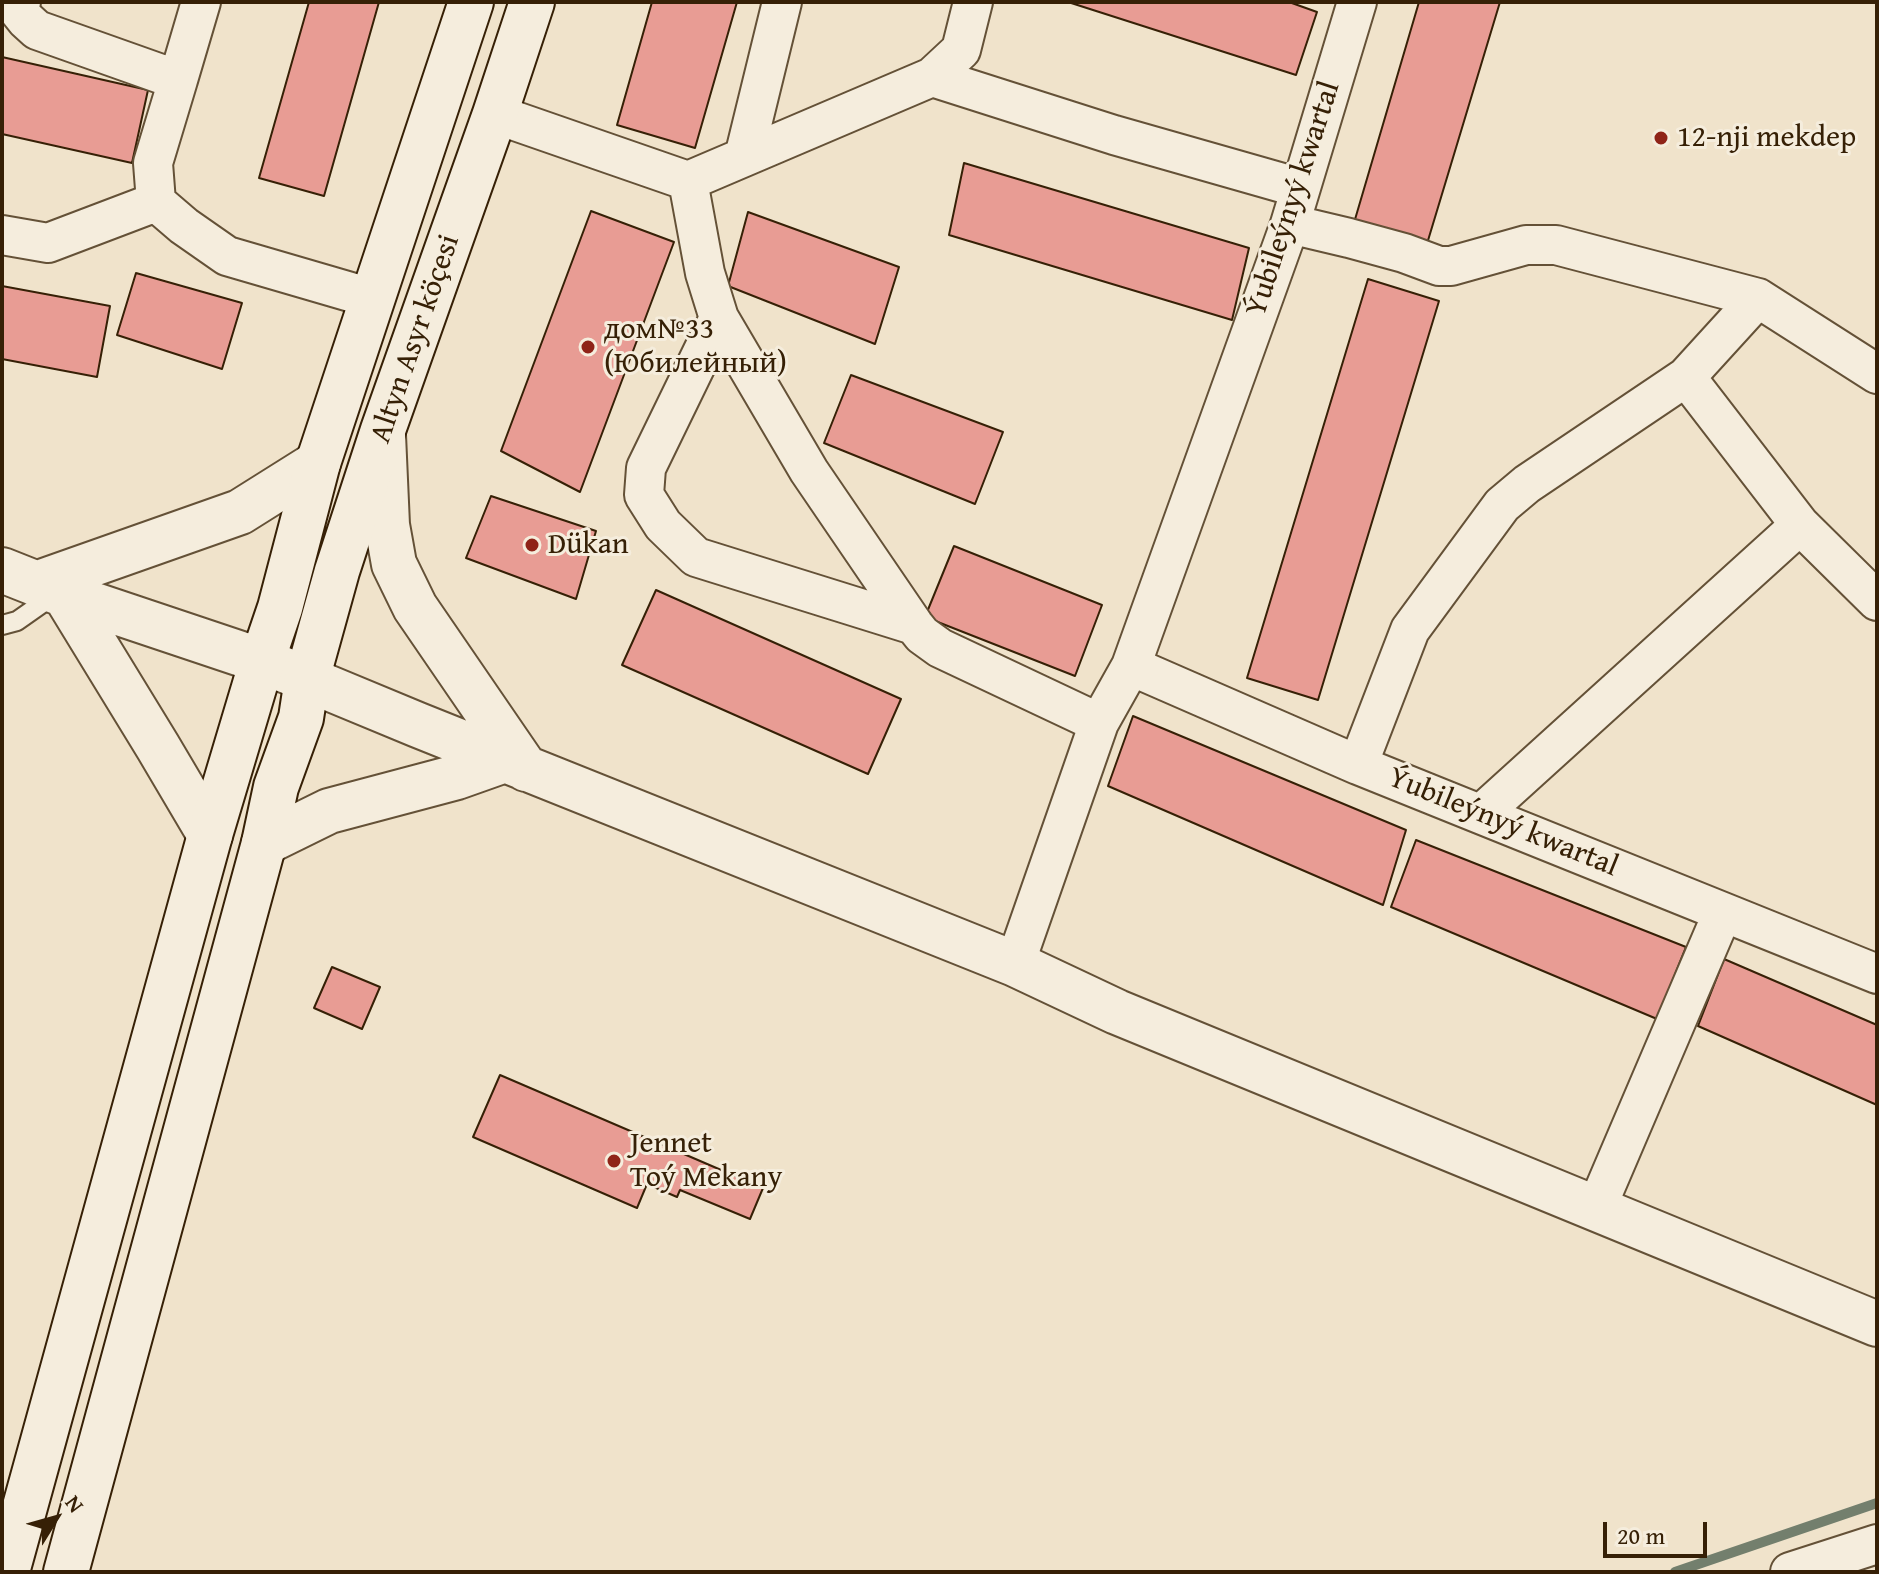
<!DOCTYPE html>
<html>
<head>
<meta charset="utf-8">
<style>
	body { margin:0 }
	#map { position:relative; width:1879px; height:1574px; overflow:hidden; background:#f0e3cb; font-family:"Gentium Book Plus",serif }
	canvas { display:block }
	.frame { position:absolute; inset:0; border:4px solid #362006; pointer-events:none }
	.north { position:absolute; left:16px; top:1478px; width:80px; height:80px; -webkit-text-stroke:6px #f5eddd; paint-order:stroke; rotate:53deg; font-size:22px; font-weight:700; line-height:32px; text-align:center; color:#362006 }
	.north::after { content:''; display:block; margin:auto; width:28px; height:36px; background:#362006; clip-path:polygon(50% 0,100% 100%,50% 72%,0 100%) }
	.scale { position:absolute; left:1603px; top:1522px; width:104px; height:36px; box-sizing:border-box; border:4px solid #362006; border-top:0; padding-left:10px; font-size:24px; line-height:28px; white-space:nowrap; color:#362006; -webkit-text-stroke:6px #f5eddd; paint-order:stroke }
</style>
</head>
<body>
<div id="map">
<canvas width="1879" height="1574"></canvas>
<div class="frame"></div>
<div class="north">N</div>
<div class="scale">20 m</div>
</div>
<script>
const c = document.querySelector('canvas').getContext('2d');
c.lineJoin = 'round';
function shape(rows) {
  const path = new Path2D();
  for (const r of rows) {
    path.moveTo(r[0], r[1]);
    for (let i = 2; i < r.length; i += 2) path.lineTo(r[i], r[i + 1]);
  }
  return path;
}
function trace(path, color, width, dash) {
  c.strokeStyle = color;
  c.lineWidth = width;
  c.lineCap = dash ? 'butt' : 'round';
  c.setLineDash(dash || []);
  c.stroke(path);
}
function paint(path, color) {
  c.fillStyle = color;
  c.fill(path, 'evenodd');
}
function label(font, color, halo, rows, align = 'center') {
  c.font = font + ' "Gentium Book Plus",serif';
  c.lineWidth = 6;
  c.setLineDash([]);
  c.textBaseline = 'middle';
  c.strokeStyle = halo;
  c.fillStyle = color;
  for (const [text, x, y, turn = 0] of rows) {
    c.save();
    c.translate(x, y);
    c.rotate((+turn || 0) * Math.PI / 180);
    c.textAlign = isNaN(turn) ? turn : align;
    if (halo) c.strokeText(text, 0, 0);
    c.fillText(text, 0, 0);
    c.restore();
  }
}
trace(shape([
	[1675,1572,1877,1503]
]), '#737f6d', 10);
const building = shape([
	[309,2,379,2,324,196,259,178,309,2],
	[652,2,737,2,695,148,617,125,652,2],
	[1068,2,1289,2,1317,12,1296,75,1068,2],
	[1419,2,1500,2,1423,257,1351,233,1419,2],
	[2,57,148,90,132,163,2,134,2,57],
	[964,163,1249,248,1232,320,949,235,964,163],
	[591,211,674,242,580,492,501,451,591,211],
	[748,212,899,267,875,344,728,286,748,212],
	[136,273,242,303,222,369,117,335,136,273],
	[1368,279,1439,301,1318,700,1247,678,1368,279],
	[2,286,110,306,97,377,2,359,2,286],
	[851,375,1003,432,975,504,824,443,851,375],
	[491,496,596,531,576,599,466,558,491,496],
	[954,546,1102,605,1075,676,925,617,954,546],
	[656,590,901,699,868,774,622,665,656,590],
	[1133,716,1406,830,1383,905,1108,786,1133,716],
	[1416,840,1686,947,1657,1019,1391,907,1416,840],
	[1724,959,1877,1025,1877,1105,1698,1026,1724,959],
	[332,967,380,987,362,1029,314,1008,332,967],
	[500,1075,763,1188,750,1219,680,1190,677,1197,647,1184,637,1208,473,1137,500,1075]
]);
paint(building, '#e89c94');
trace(building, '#362006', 2);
const service = shape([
	[2,625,17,621,54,595]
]);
const minor = shape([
	[21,2,18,10,26,20,37,30,178,80,201,2],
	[932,77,1114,135,1300,188],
	[178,80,153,163,156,202,184,226,227,256,371,298],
	[495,114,688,181,705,273,719,318,809,471,914,625,922,635,940,648,1099,723],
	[744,157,782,2],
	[688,181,932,77,961,50,973,2],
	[1290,224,1349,238,1404,253,1439,266,1451,266,1526,245,1556,245,1758,298,1686,377,1527,484,1502,505,1410,630,1358,765],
	[2,235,48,243,156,202],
	[1758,298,1877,374],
	[719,318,646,468,644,495,663,525,696,557,914,625],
	[1686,377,1800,525,1877,601],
	[1131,666,1358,765,1877,974],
	[1481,814,1800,525],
	[1015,964,1099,723,1131,666,1290,224,1357,2],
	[1596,1209,1723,912],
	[1790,1572,1877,1544]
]);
const tertiary = shape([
	[383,435,387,525,394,564,415,607,526,769],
	[2,570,65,595,262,661,307,679,418,725,1015,964,1117,1012,1877,1324],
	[36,584,240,512,318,463],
	[65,595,158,747,210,835],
	[264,843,329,811,457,777,505,760]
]);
const secondary = shape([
	[7,1572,210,835,262,661,280,608,318,463,471,2],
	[66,1572,264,843,276,787,301,718,307,679,337,571,383,430,495,114,532,2]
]);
trace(service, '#645137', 22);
trace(minor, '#645137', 42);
trace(tertiary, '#645137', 48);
trace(secondary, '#362006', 48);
trace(service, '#f5eddd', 18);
trace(minor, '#f5eddd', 38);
trace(tertiary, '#f5eddd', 44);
trace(secondary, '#f5eddd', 44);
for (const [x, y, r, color] of [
	[1661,138,8,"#8f2418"],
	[588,347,8,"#8f2418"],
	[532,545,8,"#8f2418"],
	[614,1161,8,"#8f2418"]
]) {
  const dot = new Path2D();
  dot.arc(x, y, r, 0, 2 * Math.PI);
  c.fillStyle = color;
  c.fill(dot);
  trace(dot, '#f5eddd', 3);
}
label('30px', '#362006', '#f5eddd', [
	["12-nji mekdep",1677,138],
	["дом№33",604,330],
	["(Юбилейный)",604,364],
	["Dükan",548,545],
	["Jennet",630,1144],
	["Toý Mekany",630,1178]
], 'left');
label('30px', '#362006', '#f5eddd', [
	["Ýubileýnyý kwartal",1294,199,-72],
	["Altyn Asyr köçesi",416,339,-71],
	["Ýubileýnyý kwartal",1503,823,22]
]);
</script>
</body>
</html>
